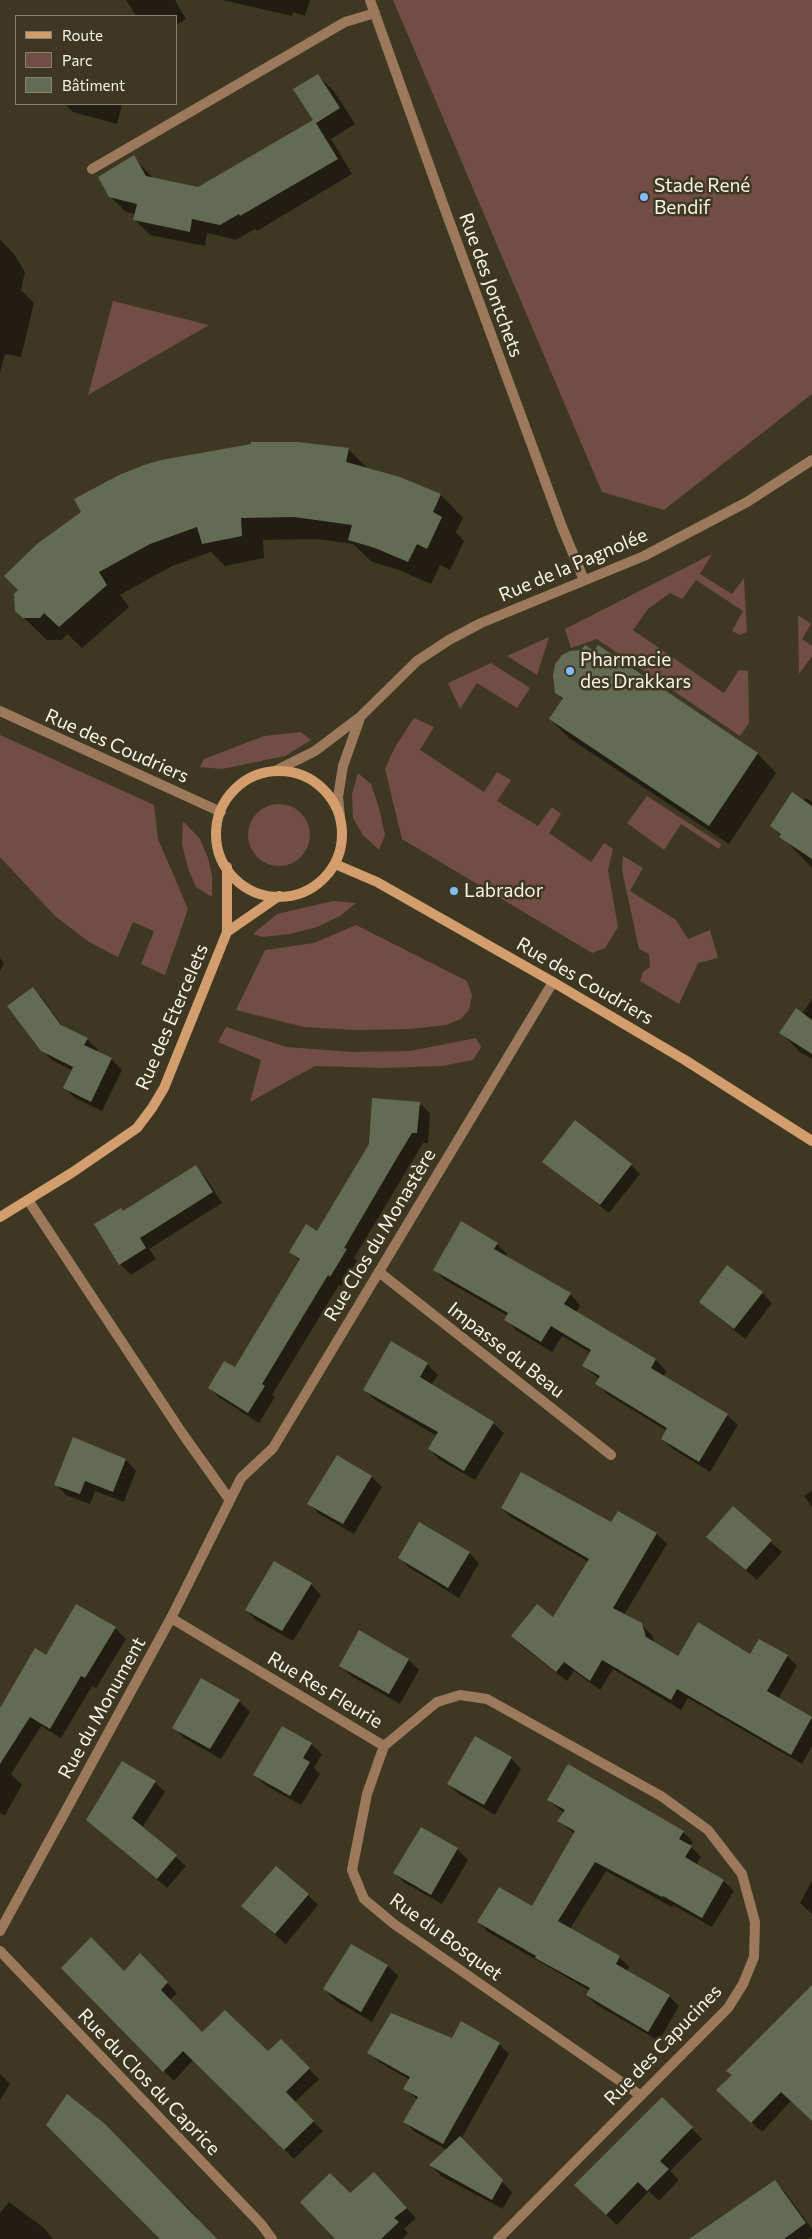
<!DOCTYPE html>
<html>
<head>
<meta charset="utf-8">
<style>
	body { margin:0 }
	#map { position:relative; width:812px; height:2239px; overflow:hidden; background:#3e3822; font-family:Commissioner,sans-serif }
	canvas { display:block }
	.legend { position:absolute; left:15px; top:15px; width:162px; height:90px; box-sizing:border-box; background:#3e3822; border:1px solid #888371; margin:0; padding:6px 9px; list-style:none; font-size:15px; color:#f8f4e7 }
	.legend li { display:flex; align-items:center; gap:10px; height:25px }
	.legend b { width:25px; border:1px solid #888371 }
</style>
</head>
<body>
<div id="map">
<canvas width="812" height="2239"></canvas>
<ul class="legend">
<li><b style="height:6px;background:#d39d6d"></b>Route</li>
<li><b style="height:14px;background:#724d46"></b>Parc</li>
<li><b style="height:14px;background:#636b54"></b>Bâtiment</li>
</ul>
</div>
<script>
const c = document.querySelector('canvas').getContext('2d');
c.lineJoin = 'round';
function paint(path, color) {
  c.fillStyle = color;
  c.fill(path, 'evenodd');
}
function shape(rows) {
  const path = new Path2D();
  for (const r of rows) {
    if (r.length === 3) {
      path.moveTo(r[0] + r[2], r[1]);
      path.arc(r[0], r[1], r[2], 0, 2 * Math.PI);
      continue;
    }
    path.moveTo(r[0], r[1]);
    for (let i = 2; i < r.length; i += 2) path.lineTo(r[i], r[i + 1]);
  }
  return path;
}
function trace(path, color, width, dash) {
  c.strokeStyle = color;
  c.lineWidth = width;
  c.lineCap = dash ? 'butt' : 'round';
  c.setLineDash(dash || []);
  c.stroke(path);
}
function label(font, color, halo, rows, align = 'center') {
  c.font = font + ' Commissioner,sans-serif';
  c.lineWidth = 5;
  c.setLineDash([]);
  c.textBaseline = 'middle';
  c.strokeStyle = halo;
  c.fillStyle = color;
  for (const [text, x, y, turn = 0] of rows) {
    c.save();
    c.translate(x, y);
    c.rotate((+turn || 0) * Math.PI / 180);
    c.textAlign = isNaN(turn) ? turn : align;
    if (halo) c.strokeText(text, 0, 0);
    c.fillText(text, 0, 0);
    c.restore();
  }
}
paint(shape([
	[393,0,812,0,812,394,664,510,602,492],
	[113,301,209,325,88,395],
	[712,554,700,574,732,594,744,578,747,632,740,635,732,631,743,611,696,580,682,599,670,593,648,609,633,630,724,693,739,670,748,671,749,723,740,736,597,639,571,648,565,629],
	[798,615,811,624,802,639,812,646,812,656,799,674],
	[549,637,537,675,507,656],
	[491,663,530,688,517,708,477,683,460,709,448,683],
	[414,718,434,727,420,750,484,792,497,772,511,780,497,801,538,826,552,807,561,814,549,833,591,862,604,843,613,849,608,870,618,927,605,948,592,953,402,839,385,769,395,747],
	[301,732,311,740,285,756,222,769,200,767,204,759,264,736],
	[0,735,154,805,158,839,188,909,165,975,141,964,154,931,133,922,118,957,89,942,55,916,0,857],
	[358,773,371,784,379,808,385,835,379,850,363,835,353,818,352,794],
	[647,796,721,844,719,849,681,824,664,850,627,823],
	[279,835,31],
	[183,821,200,839,208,858,212,875,212,897,196,887,189,871,182,844],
	[623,856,643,868,630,891,676,920,688,939,710,930,718,958,698,963,679,1004,640,981,643,972,650,967,649,954,639,949,622,870],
	[333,901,356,903,340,916,317,927,290,934,263,937,253,934,277,914],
	[356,925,467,981,472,995,469,1010,461,1019,446,1025,409,1029,355,1030,304,1027,236,1010,265,950,314,943],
	[226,1027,286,1047,352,1052,410,1051,476,1038,481,1047,473,1060,442,1066,383,1068,315,1066,250,1102,261,1060,218,1042]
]), '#724d46');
paint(shape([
	[126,0,175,0,186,19,176,25,176,16,136,16],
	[222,0,310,0,305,16,293,12,292,16],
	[318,76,334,91,355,124,331,139,352,174,257,231,255,229,236,240,207,233,205,246,150,235,135,220,136,214,126,212,110,196,133,157,153,178,198,189,315,120],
	[65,104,122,104,117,124,73,112],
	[0,239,14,254,25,272,21,290,34,303,21,357,5,354,0,373],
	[348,449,369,470,399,478,441,495,463,518,456,532,464,541,450,570,440,565,431,584,399,570,372,562,353,544,317,539,263,540,264,558,225,566,211,552,172,566,120,595,129,607,82,648,67,634,62,640,47,640,16,610,16,594],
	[556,692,758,754,776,773,729,844,569,738,550,719,563,700],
	[806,798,812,802,812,868,772,826],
	[0,958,4,963,0,971],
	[33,988,43,999,65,1029,87,1039,98,1050,97,1052,111,1059,122,1070,102,1111,75,1098,64,1087,73,1071,53,1061,42,1050],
	[812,999,812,1059,800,1052,781,1033,802,1014],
	[419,1103,430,1113,428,1143,423,1143,354,1258,357,1261,341,1286,339,1285,272,1395,275,1397,259,1423,220,1398,209,1388,235,1369,300,1261,291,1252,317,1233],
	[544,1162,631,1165,640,1174,609,1213],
	[196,1167,206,1178,222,1203,149,1249,156,1259,131,1275,120,1264,96,1225,124,1212],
	[497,1244,507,1254,506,1257,570,1294,580,1305,576,1313,656,1360,666,1371,663,1377,727,1415,738,1425,710,1472,673,1449,662,1439,667,1431,607,1394,597,1384,599,1379,583,1366,591,1353,562,1336,552,1352,516,1330,506,1320,508,1316,445,1280,435,1270],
	[762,1293,772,1303,745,1339,700,1302],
	[427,1364,438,1375,431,1385,493,1423,504,1433,475,1480,440,1460,429,1449,437,1436,375,1400,364,1389],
	[74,1439,126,1460,136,1471,124,1502,95,1491,90,1504,66,1495,56,1484],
	[337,1456,372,1477,382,1487,354,1534,319,1514,309,1503],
	[812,1490,812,1507,804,1496],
	[502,1508,612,1524,657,1534,667,1544,624,1615,641,1624,652,1635,654,1643,679,1658,787,1656,797,1666,778,1699,812,1719,812,1746,802,1764,688,1698,681,1710,613,1669,600,1690,574,1671,567,1681,522,1646,512,1636,554,1619,589,1562,512,1518],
	[733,1508,782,1552,757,1580,708,1537],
	[469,1553,479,1563,459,1598,410,1568,400,1558],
	[311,1584,321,1595,293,1641,257,1621,246,1610],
	[115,1628,126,1639,96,1688,92,1686,61,1738,41,1726,11,1774,22,1785,5,1815,0,1813,0,1711,47,1657],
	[360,1632,409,1660,419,1670,400,1704,351,1676,341,1665],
	[239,1701,250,1712,221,1759,184,1738,174,1727],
	[311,1744,322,1754,314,1768,320,1774,301,1805,265,1785,255,1775],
	[511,1758,521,1769,495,1815,459,1794,448,1784],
	[155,1782,165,1792,142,1828,186,1866,167,1888,98,1830],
	[548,1800,683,1832,693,1842,690,1846,701,1857,696,1865,724,1881,734,1891,712,1927,673,1905,672,1907,606,1871,570,1929,619,1957,629,1967,627,1972,669,1996,679,2006,659,2041,597,2005,587,1995,590,1991,488,1932,478,1922,533,1908,575,1834,558,1821,564,1813],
	[457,1849,468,1860,442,1904,405,1883,394,1872],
	[812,1881,812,1914,800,1903],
	[308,1895,318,1905,286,1944,253,1916],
	[140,1955,177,1993,170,2000,202,2034,268,2053,281,2041,319,2079,294,2103,323,2131,294,2159,193,2060,174,2081,63,1968,124,1972],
	[388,1966,398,1976,372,2022,335,2000,324,1989],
	[812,2000,812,2120,791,2101,762,2132,728,2100],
	[462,2023,499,2044,509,2054,461,2139,512,2192,503,2209,441,2176,431,2165,447,2150,415,2132,405,2122,418,2100,404,2088,410,2080,379,2062,369,2052,453,2039],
	[0,2074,10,2084,0,2100],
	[662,2099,702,2139,670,2171,679,2180,659,2201,649,2191,617,2225,586,2196],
	[105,2125,197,2217,195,2219,216,2239,162,2239],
	[775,2182,785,2192,812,2229,812,2236,808,2239,702,2239],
	[384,2184,416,2218,404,2229,408,2233,402,2239,337,2239,350,2195],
	[9,2202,44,2228,53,2239,0,2239,0,2213]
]), '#0007');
paint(shape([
	[318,74,340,108,316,123,338,159,240,216,239,214,220,225,192,219,190,232,133,220,137,204,109,197,98,177,134,155,146,176,198,187,313,120,293,89],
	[251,442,298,442,349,448,346,462,400,477,441,494,433,512,442,517,427,549,417,544,408,562,375,548,348,540,352,525,294,517,241,518,242,536,202,544,197,527,150,544,99,572,107,585,59,627,44,613,40,618,23,618,15,611,14,594,18,590,4,576,37,544,81,512,74,499,119,475,144,465,161,460,251,444],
	[585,645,594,651,598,645,758,753,709,826,549,719,563,698,555,693,553,675,555,664,562,655,570,651,581,650],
	[792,792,812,806,812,859,779,837,781,834,770,826],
	[33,987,61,1025,88,1038,84,1045,112,1058,91,1102,63,1088,73,1067,41,1051,7,1006],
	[796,1008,812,1020,812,1054,779,1033],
	[372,1098,420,1102,417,1133,412,1133,398,1156,344,1248,347,1249,330,1277,328,1275,262,1384,265,1386,248,1413,208,1388,224,1361,235,1367,300,1259,289,1252,306,1224,317,1231,369,1144],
	[575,1120,632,1164,600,1205,542,1162],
	[196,1165,213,1192,140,1238,146,1248,119,1265,94,1224,121,1208,123,1211],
	[461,1221,498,1243,494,1249,571,1293,564,1304,656,1359,651,1368,728,1414,699,1462,661,1439,667,1428,595,1384,600,1376,582,1366,591,1350,551,1326,541,1342,504,1320,508,1313,433,1270],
	[727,1265,763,1292,734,1329,699,1302],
	[391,1341,428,1363,420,1377,494,1422,464,1471,428,1449,438,1432,363,1390],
	[73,1437,126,1459,113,1492,85,1481,80,1494,54,1485],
	[337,1455,372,1476,343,1524,307,1504],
	[521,1472,611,1522,618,1511,657,1533,613,1608,642,1623,646,1637,678,1656,698,1622,750,1654,759,1639,788,1655,767,1691,812,1717,791,1755,677,1689,671,1700,602,1660,590,1681,564,1662,556,1672,511,1636,537,1604,553,1617,589,1559,501,1508],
	[733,1506,772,1540,746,1570,706,1537],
	[419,1522,470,1552,448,1588,398,1558],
	[274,1561,312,1583,282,1631,245,1610],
	[76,1604,116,1627,85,1678,81,1676,50,1729,30,1717,0,1764,0,1708,35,1648,46,1655],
	[359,1630,409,1659,389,1694,339,1666],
	[201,1678,240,1700,210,1749,172,1728],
	[282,1726,312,1743,303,1758,310,1762,290,1796,253,1775],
	[475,1736,512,1757,484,1805,447,1784],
	[122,1761,156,1781,132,1818,177,1855,157,1879,86,1820],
	[568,1764,684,1831,679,1839,692,1846,685,1857,724,1880,702,1918,663,1896,662,1897,595,1862,558,1921,620,1956,616,1964,670,1995,648,2032,586,1995,590,1988,535,1958,536,1956,477,1922,499,1887,532,1906,575,1831,557,1821,565,1810,547,1800],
	[421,1827,458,1848,431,1895,393,1873],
	[276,1866,309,1894,275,1934,241,1906],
	[91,1937,124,1971,140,1953,168,1982,161,1990,202,2032,225,2010,268,2051,281,2039,310,2068,286,2092,314,2121,284,2150,183,2051,163,2072,61,1968],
	[351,1944,388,1965,361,2012,323,1989],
	[812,1985,812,2121,781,2092,751,2123,716,2090,732,2075,726,2071],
	[391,2013,452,2038,461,2021,500,2043,443,2144,403,2122,418,2097,403,2089,410,2077,367,2053],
	[67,2094,105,2124,217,2239,160,2239,46,2125],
	[662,2097,693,2127,660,2161,669,2169,647,2191,638,2182,606,2215,574,2185],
	[460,2136,503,2180,492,2200,429,2165],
	[374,2172,407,2208,394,2218,399,2222,381,2239,335,2239,300,2202,330,2173,350,2193],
	[775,2180,806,2223,784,2239,689,2239]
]), '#636b54');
trace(shape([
	[370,0,443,204,562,527,584,580],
	[92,169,345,22,375,13],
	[0,711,221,812],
	[275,771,315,751,360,717,417,661,449,640,481,623,644,556,747,502,812,460],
	[340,817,338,797,343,766,360,718],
	[28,1200,182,1433,229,1499],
	[379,1272,611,1455],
	[171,1618,384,1746,437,1702,460,1695,487,1699,661,1796,708,1830,742,1874,755,1922,754,1957,743,1984,728,2008,498,2239],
	[384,1746,367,1794,352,1870,364,1899,394,1924,640,2095],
	[0,1931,171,1618,241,1478,273,1448,553,982],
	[0,1951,261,2224,272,2239]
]), '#9c795c', 10);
trace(shape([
	[279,834,63],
	[335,864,377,882,553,982,685,1060,812,1141],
	[227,932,279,896],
	[0,1217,73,1172,137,1128,152,1108,164,1088,227,932,227,867]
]), '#d39d6d', 10);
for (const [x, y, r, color] of [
	[644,197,5,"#80bdfa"],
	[570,671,5,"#80bdfa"],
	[454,891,5,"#80bdfa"]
]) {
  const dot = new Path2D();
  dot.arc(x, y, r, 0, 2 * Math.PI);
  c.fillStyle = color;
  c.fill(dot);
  trace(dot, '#3e3822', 2);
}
label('19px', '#f8f4e7', '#3e3822', [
	["Stade René",654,186],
	["Bendif",654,208],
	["Pharmacie",580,660],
	["des Drakkars",580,682],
	["Labrador",464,891]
], 'left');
label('19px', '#f8f4e7', '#3e3822', [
	["Rue des Jontchets",491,285,70],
	["Rue de la Pagnolée",573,565,-23],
	["Rue des Coudriers",117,746,24],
	["Rue des Coudriers",585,981,30],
	["Rue des Etercelets",172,1017,-67],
	["Rue Clos du Monastère",380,1235,-59],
	["Impasse du Beau",506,1350,38],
	["Rue Res Fleurie",325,1690,31],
	["Rue du Monument",102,1708,-61],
	["Rue du Bosquet",446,1937,36],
	["Rue des Capucines",663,2045,-46],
	["Rue du Clos du Caprice",149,2082,46]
]);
</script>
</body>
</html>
